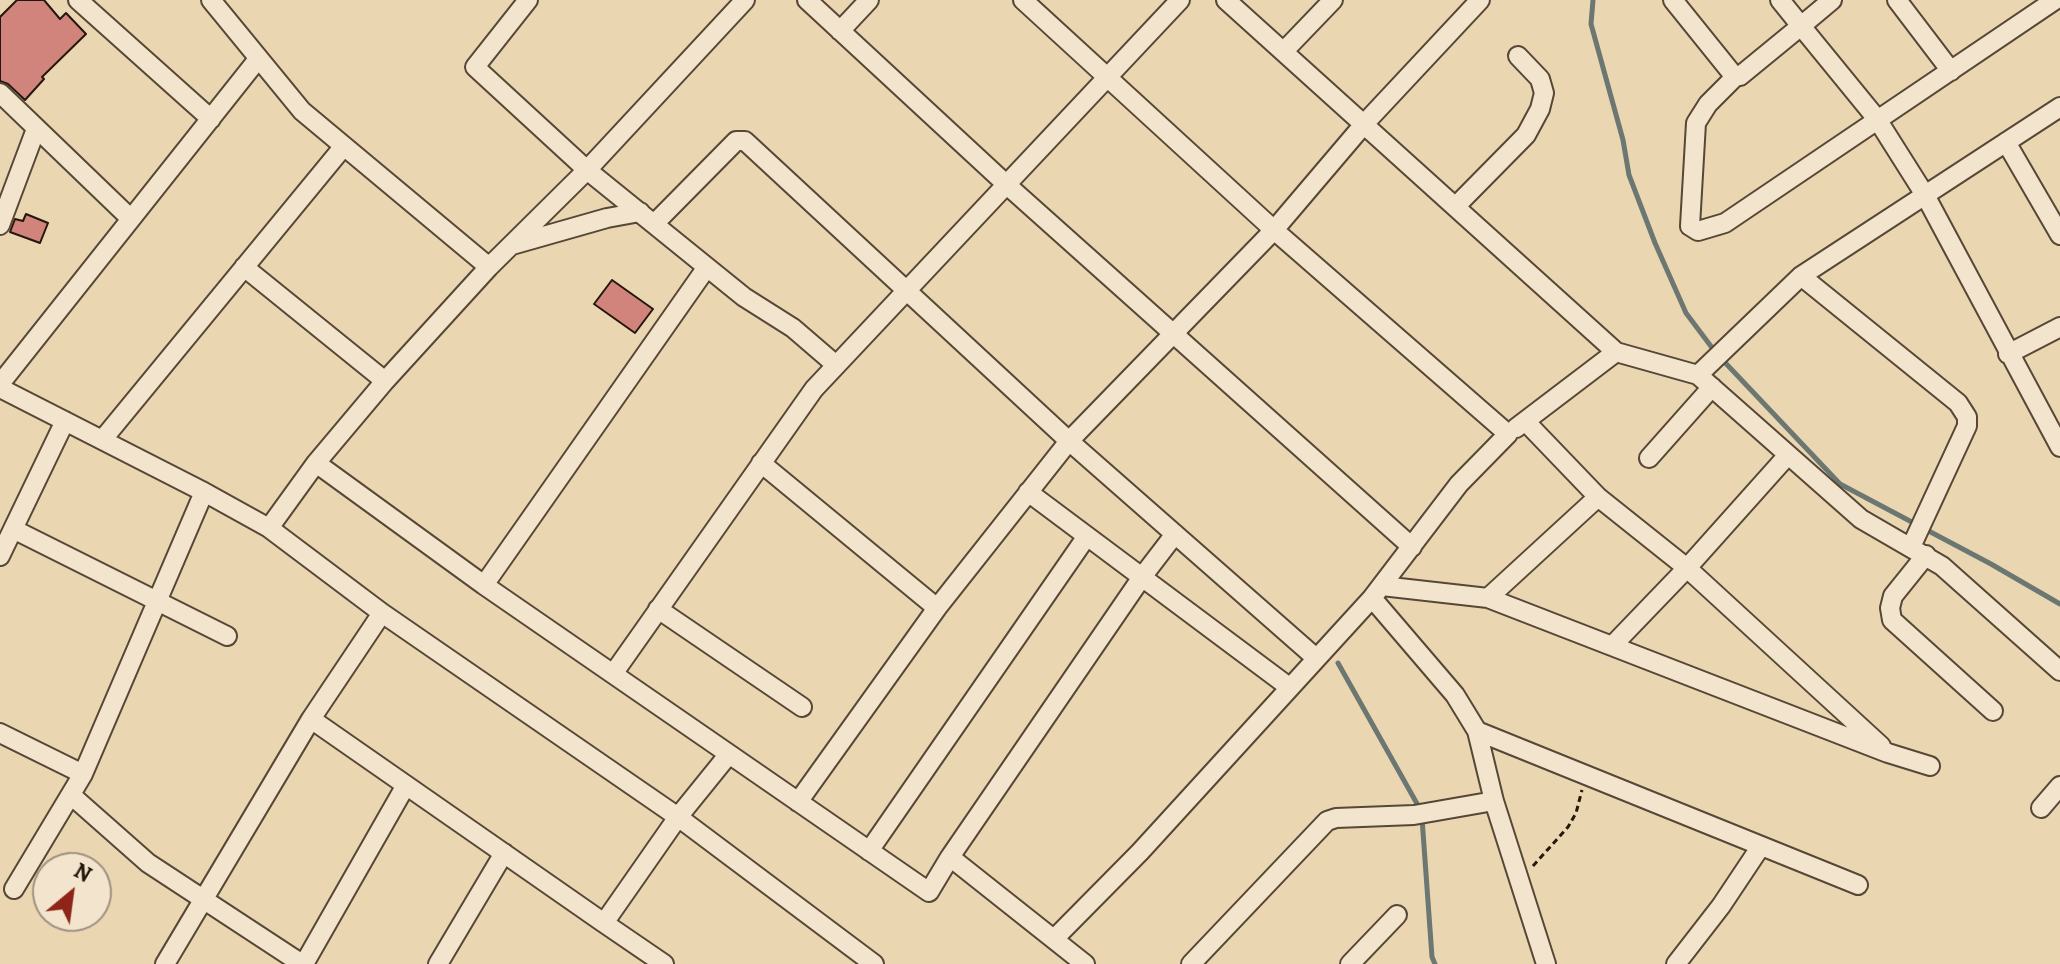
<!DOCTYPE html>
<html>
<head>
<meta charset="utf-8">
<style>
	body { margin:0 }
	#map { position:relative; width:2060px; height:964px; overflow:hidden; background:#ebd6b2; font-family:Alegreya,serif }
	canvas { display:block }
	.north { position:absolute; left:32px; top:852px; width:80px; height:80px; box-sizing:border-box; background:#f2e4cd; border:2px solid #a09280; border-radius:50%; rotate:29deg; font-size:22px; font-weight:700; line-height:32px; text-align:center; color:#24170d }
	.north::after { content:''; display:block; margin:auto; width:28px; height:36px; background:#8f2418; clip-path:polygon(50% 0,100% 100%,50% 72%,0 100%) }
</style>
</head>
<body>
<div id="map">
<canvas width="2060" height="964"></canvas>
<div class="north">N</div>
</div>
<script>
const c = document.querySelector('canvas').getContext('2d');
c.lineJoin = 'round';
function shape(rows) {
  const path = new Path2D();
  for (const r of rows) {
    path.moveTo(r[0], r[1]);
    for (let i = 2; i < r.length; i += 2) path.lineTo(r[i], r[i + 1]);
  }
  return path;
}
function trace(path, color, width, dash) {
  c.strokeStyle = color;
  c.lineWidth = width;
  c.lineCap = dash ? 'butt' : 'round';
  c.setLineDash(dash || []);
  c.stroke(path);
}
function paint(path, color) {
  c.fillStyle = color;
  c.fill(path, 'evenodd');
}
trace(shape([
	[1593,0,1591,24,1623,140,1629,175,1655,243,1686,313,1716,353,1840,484,1991,564,2060,604],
	[1338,663,1420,809],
	[1422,818,1432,957,1435,964]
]), '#6c7772', 5);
const building = shape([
	[17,0,44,0,60,19,66,13,86,34,42,77,44,79,25,100,8,84,0,81,0,17,17,0],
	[26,214,48,223,40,243,10,232,15,219,23,221,26,214],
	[612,280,653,309,635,333,594,304,612,280]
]);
paint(building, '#d1847c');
trace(building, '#24170d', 2);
const minor = shape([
	[78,0,211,119],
	[211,0,302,111,489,267],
	[528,0,475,67,587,170,744,297,793,328,836,365],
	[807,0,1007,185,1412,547],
	[1023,0,1274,230,1508,434,1459,484,1372,598,1140,852,1054,939],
	[1226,0,1616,352,1698,375,1801,276,2060,107],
	[1673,0,1735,77,1740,76,1801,26,1780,0],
	[1832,0,1801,26,1877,119,1925,195,2060,447],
	[1897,0,1951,71],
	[840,31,869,0],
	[1284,51,1333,0],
	[1735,77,1708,104,1696,123,1690,226,1698,231,1725,223,2055,0],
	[0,93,131,219],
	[2006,142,2060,235],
	[1456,206,1526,135,1540,109,1544,93,1540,79,1518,56],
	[654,224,736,141,745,141,1069,441,1316,658],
	[0,225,36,129],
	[512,245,607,218,640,212],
	[244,267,385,381],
	[1801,276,1958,403,1967,417,1967,426,1911,547],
	[2008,354,2060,327],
	[1698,375,1861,519,1942,566,2060,671],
	[0,384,258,59],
	[0,388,204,492,269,528,382,613,678,817,874,964],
	[1526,422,1598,497,1687,568,1881,746],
	[1516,428,1616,352],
	[103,439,344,146],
	[1649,458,1712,387],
	[316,463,484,585,729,754],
	[761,463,937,608],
	[1028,492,1289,687],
	[269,528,316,463,385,381,489,267,587,170,745,0],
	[13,529,227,636],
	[1926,555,1893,596,1890,608,1892,620,1993,711],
	[0,556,65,421],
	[484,585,707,267],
	[1382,586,1488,598,1888,753,1930,766],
	[1372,598,1455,695,1477,731,1494,801,1546,964],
	[1488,598,1598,497],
	[658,609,802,707],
	[382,613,311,719,604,923,678,817,729,754,929,892,950,857,1085,964],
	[1612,646,1687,568,1788,455],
	[613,674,814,389,1180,0],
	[1477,731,1858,885],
	[0,733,83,774],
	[71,795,148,863,302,964],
	[798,802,937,608,1069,441,1274,230,1365,123,1480,0],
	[2041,808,2060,786],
	[869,851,1087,536],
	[950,857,1142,577,1175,534],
	[14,889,83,774,204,492],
	[604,923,664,964],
	[165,964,311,719],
	[304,964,406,785],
	[438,964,504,853],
	[1191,964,1327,821,1336,818,1414,815,1494,801],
	[1350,964,1397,915],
	[1676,964,1721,906,1761,846]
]);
trace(minor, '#564736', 22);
trace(shape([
	[1533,866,1568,827,1576,813,1582,790]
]), '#24170d', 3, [6, 4]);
trace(minor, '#f2e4cd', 18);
</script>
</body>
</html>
